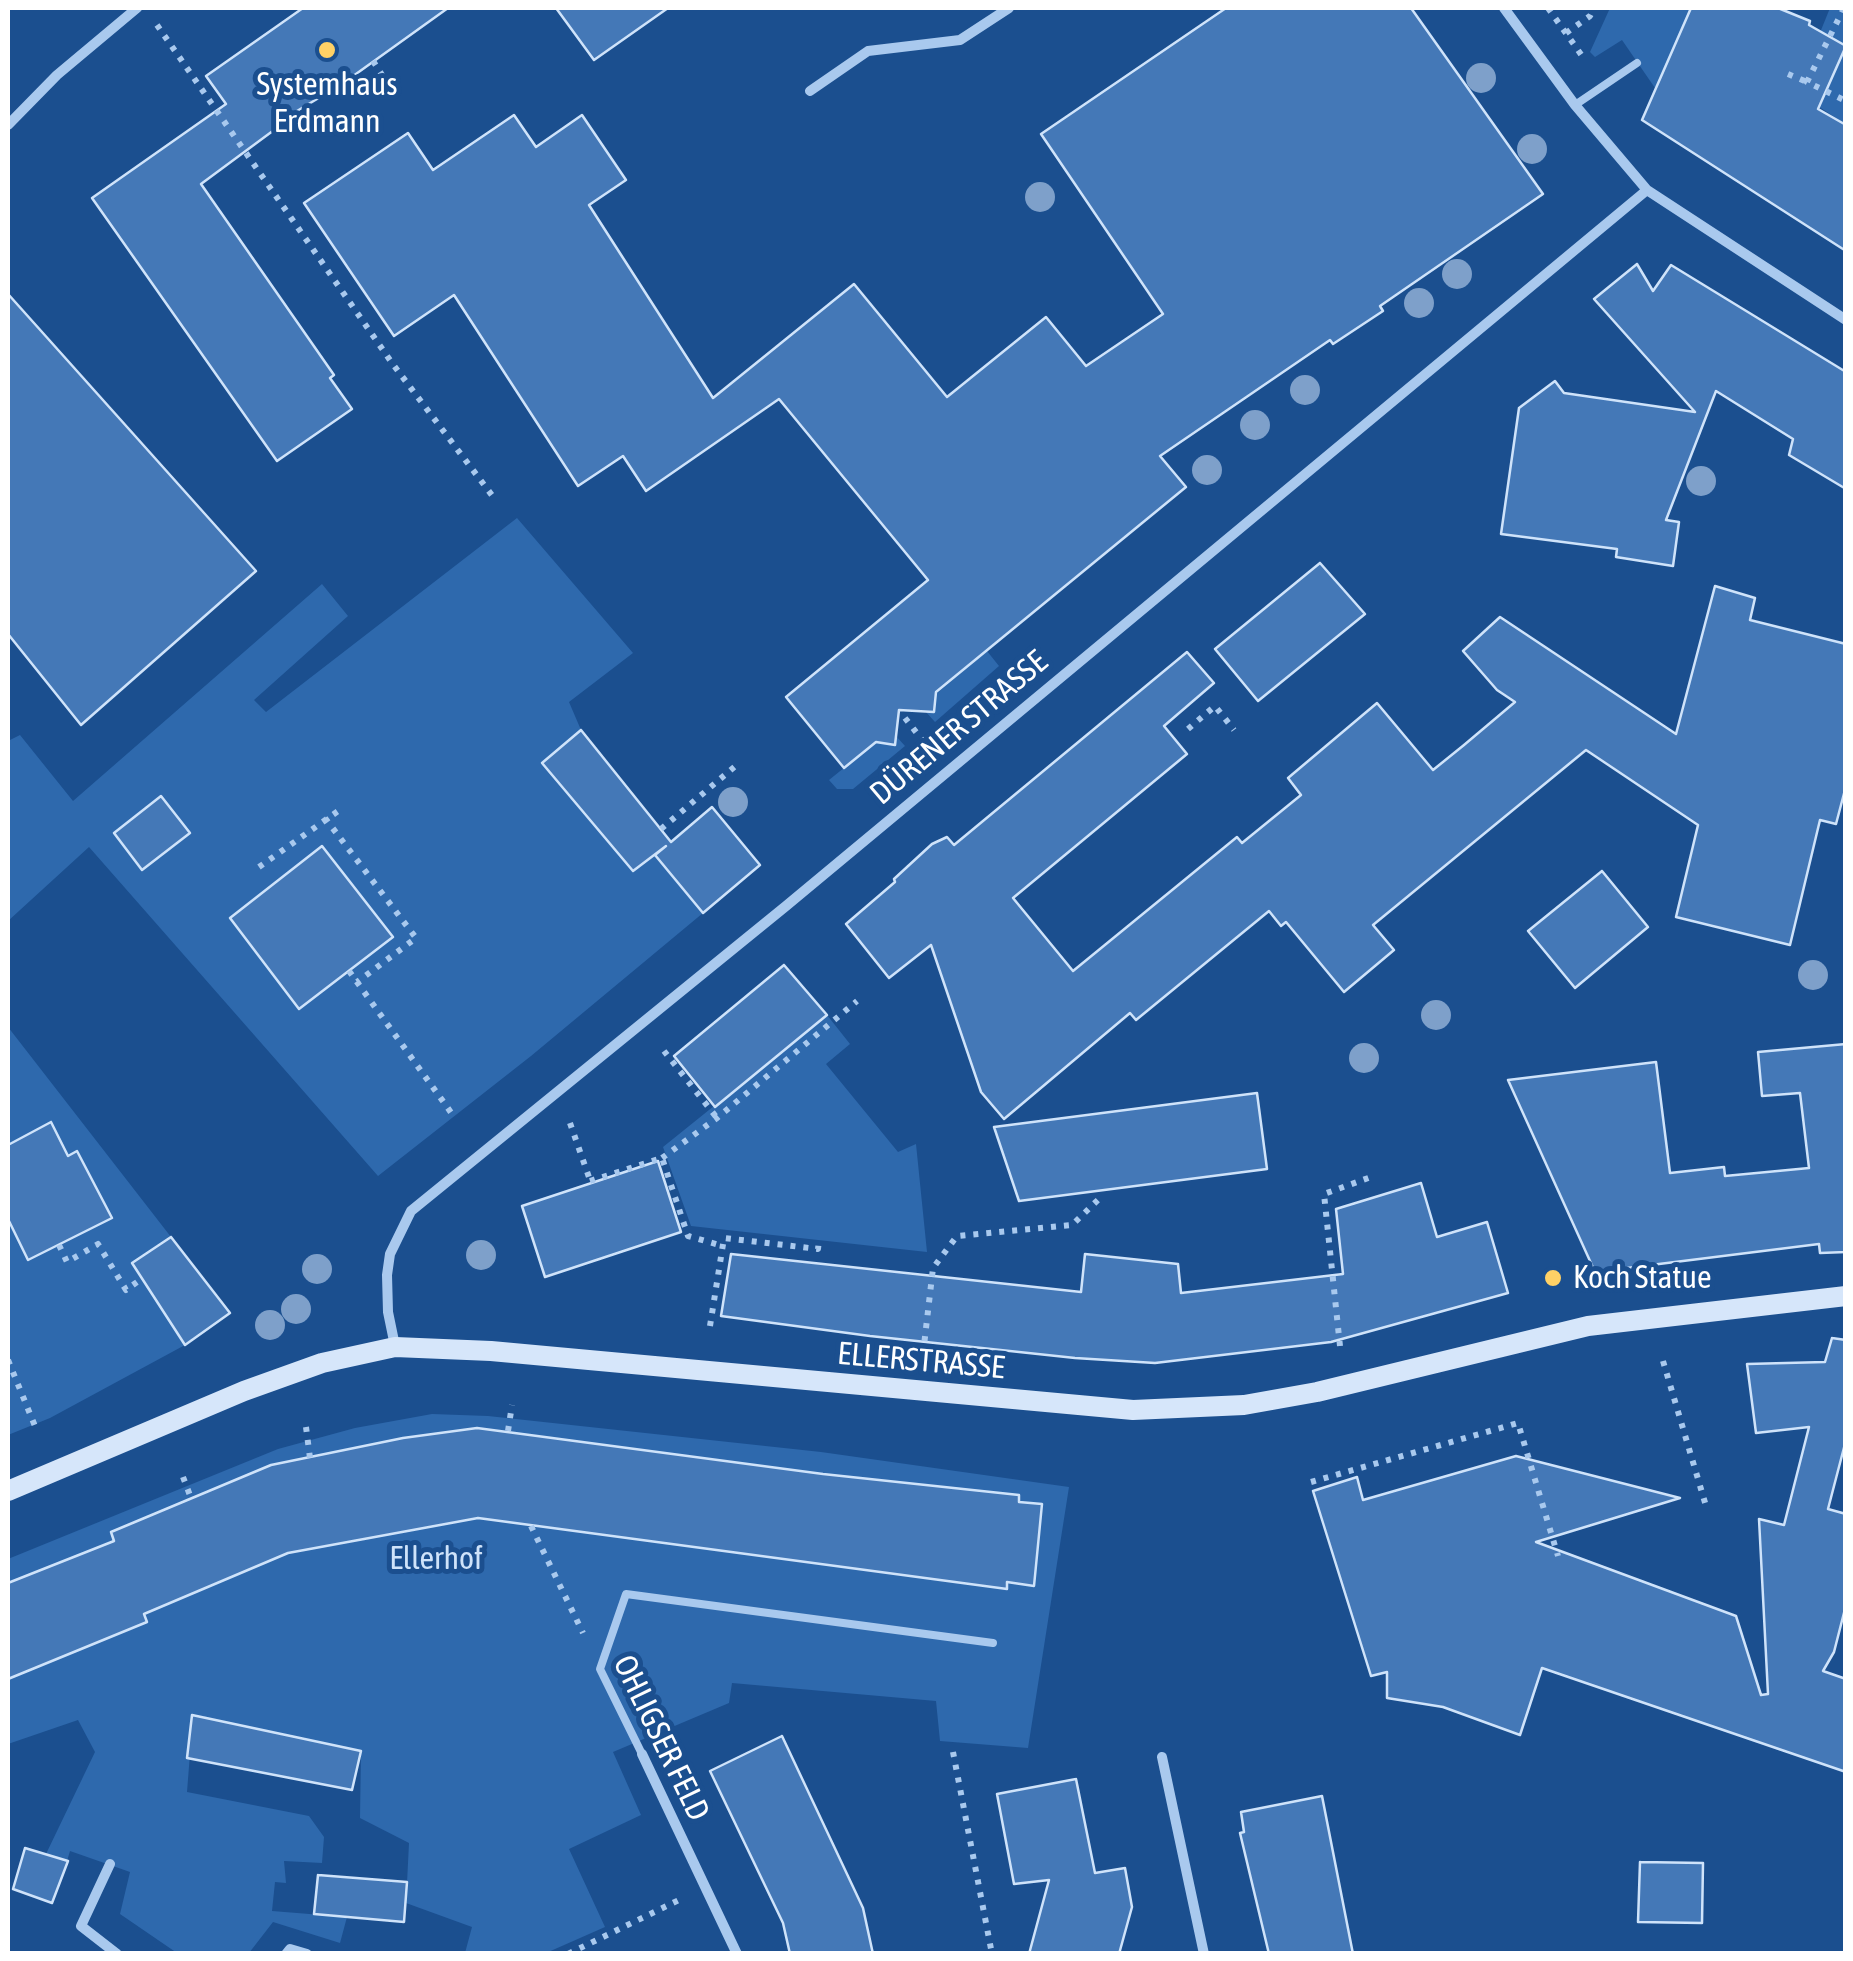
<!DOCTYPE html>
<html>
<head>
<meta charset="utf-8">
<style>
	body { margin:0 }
	#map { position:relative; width:1853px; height:1961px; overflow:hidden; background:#1b4f8f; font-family:"Asap Condensed",sans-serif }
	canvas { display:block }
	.frame { position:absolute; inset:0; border:10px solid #fff; pointer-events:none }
</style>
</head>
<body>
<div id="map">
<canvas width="1853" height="1961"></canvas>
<div class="frame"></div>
</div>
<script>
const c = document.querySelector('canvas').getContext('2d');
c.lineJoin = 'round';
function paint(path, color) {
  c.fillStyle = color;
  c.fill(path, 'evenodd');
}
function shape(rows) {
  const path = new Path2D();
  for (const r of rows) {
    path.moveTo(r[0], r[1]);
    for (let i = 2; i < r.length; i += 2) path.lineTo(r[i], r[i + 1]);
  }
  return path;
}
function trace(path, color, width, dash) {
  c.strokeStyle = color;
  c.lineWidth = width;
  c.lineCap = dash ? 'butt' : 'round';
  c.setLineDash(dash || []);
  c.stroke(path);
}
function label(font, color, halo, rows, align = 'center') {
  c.font = font + ' "Asap Condensed",sans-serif';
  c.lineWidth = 10;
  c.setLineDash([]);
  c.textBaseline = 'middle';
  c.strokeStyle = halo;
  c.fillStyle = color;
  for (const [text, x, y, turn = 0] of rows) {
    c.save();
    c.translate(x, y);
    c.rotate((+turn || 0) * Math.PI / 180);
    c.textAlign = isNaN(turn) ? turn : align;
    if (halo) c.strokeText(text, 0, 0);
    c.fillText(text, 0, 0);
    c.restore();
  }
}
paint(shape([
	[1610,8,1691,8,1655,88,1622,40,1595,57,1590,52],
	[1830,8,1845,8,1845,124,1783,83,1804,72],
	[517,518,633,653,569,702,581,730,543,763,633,871,655,855,703,913,531,1056,378,1176,89,847,8,921,8,741,20,735,73,801,322,584,348,616,254,700,266,712],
	[987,651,999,666,935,722,926,712,935,704,936,694],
	[896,736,905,746,853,789,837,789,829,780,876,742,887,744],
	[827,1015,850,1044,826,1064,898,1152,916,1144,927,1252,691,1226,663,1147],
	[8,1027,230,1313,185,1345,50,1418,8,1435],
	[432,1414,488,1416,821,1452,1069,1487,1028,1748,940,1741,936,1701,732,1683,729,1703,613,1752,641,1815,569,1849,605,1927,546,1953,465,1953,472,1927,406,1903,409,1843,360,1818,361,1751,193,1715,187,1792,309,1816,324,1837,322,1863,284,1861,286,1883,275,1882,272,1911,347,1917,340,1943,273,1922,249,1953,177,1953,120,1914,130,1872,70,1851,67,1861,46,1854,95,1752,78,1720,8,1744,8,1559,278,1449,355,1428]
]), '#2e69ad');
const building = shape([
	[303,8,448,8,342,84,292,114,293,116,201,184,334,375,330,378,352,409,277,461,92,198,226,104,206,76,303,8],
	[556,8,668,8,594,60,556,8],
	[1226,8,1411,8,1543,194,1380,306,1383,311,1333,344,1330,340,1160,456,1186,487,936,692,934,712,899,710,895,745,876,742,844,768,786,697,928,580,779,399,646,491,623,456,578,486,454,295,394,336,304,203,408,133,433,170,514,115,536,147,582,115,626,180,589,205,713,398,854,284,947,397,1046,317,1086,366,1163,314,1041,134,1226,8],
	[1691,8,1778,8,1810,21,1809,25,1846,46,1818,109,1846,125,1846,251,1642,120,1691,8],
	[1637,264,1653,291,1671,265,1846,372,1846,489,1789,455,1793,439,1716,391,1666,520,1679,522,1673,566,1616,557,1617,549,1501,534,1519,408,1555,381,1564,393,1695,412,1594,299,1637,264],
	[8,294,256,571,81,725,8,634,8,294],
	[1320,563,1365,614,1258,701,1215,649,1320,563],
	[1715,586,1755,598,1750,620,1846,644,1846,786,1836,824,1820,820,1790,945,1676,917,1698,825,1586,750,1373,925,1394,950,1344,992,1286,922,1281,926,1269,911,1136,1020,1130,1013,1004,1119,981,1092,931,945,889,978,846,924,895,882,894,879,932,844,947,837,954,845,1187,652,1214,683,1164,726,1187,754,1013,898,1073,971,1237,837,1242,843,1301,795,1288,778,1377,703,1433,770,1464,745,1515,702,1497,690,1463,651,1500,617,1676,734,1715,586],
	[581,730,671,842,712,807,760,865,703,913,655,855,666,846,633,871,542,763,581,730],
	[161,796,190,833,142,870,114,833,161,796],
	[322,846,393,937,299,1009,230,918,322,846],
	[1602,871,1648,927,1575,988,1528,931,1602,871],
	[784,965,827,1015,715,1107,674,1056,784,965],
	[1846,1044,1846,1252,1820,1253,1819,1244,1595,1272,1508,1080,1656,1062,1670,1173,1724,1167,1725,1176,1809,1168,1800,1093,1762,1096,1758,1052,1846,1044],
	[1257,1093,1267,1169,1019,1201,994,1127,1257,1093],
	[51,1122,68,1156,77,1151,112,1218,28,1260,8,1219,8,1145,51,1122],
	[658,1161,681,1232,545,1277,522,1206,658,1161],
	[1421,1183,1437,1237,1487,1222,1508,1293,1331,1342,1155,1363,1075,1358,870,1336,721,1316,731,1254,1081,1292,1085,1254,1178,1264,1181,1293,1343,1274,1336,1209,1421,1183],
	[171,1237,230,1313,185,1345,132,1263,171,1237],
	[1832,1338,1846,1340,1846,1440,1828,1509,1846,1514,1846,1605,1834,1652,1823,1671,1846,1679,1846,1772,1542,1668,1520,1735,1443,1707,1387,1698,1387,1672,1371,1676,1313,1491,1357,1477,1363,1500,1516,1456,1680,1498,1536,1542,1736,1616,1761,1695,1768,1694,1759,1519,1784,1525,1809,1427,1756,1433,1747,1364,1825,1362,1832,1338],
	[477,1428,823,1474,1019,1495,1019,1502,1042,1504,1034,1586,1007,1582,1007,1589,478,1518,288,1553,144,1614,147,1622,8,1679,8,1583,114,1541,111,1532,271,1465,403,1438,477,1428],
	[192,1715,361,1751,352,1790,187,1758,192,1715],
	[782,1736,863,1908,873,1954,790,1954,783,1923,710,1771,782,1736],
	[1076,1779,1095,1873,1125,1868,1132,1907,1119,1954,1029,1954,1049,1880,1014,1884,997,1794,1076,1779],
	[1322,1796,1353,1954,1269,1954,1240,1833,1244,1832,1241,1812,1322,1796],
	[25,1848,68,1861,52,1903,13,1889,25,1848],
	[1640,1862,1703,1863,1702,1923,1638,1922,1640,1862],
	[318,1875,407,1882,404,1922,314,1914,318,1875]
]);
paint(building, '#4478b7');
trace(building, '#cfe3fa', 2.5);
trace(shape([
	[1548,8,1585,60],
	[1844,8,1807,82,1846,101],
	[157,25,392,363,494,498],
	[1566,33,1590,16,1594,8],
	[373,61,393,92],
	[1788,74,1807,82],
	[905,718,930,750],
	[1188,729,1215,706,1234,730],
	[325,818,416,938,357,982],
	[661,829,739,763],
	[259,867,341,809],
	[349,971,455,1118],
	[664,1051,717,1118],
	[570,1123,591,1183],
	[662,1158,717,1118,857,1001],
	[590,1181,662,1158,688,1236,723,1246],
	[59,1245,67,1262,98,1244,126,1290,137,1282],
	[710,1326,724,1238,818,1249,819,1240],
	[1340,1346,1324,1194,1371,1177],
	[923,1354,933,1268,957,1236,1072,1225,1103,1195],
	[8,1360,37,1431],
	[1663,1361,1706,1506],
	[306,1427,310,1458],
	[508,1431,512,1405],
	[183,1477,191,1498],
	[1311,1482,1518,1423,1558,1556],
	[531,1526,583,1633],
	[953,1752,992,1954],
	[568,1954,679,1900]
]), '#a9c9ee', 6, [5, 8]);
trace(shape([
	[1575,105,1637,63],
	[642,1754,600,1669,626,1594,993,1643]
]), '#a9c9ee', 8);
trace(shape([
	[1504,8,1575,105,1647,190,1846,320],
	[810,91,868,51,960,40,1009,8],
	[8,125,57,75,137,8],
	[395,1346,388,1312,387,1275,390,1254,411,1211,786,906,1647,190],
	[642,1754,737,1954],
	[1162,1757,1204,1954],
	[110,1864,81,1926,117,1954],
	[286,1954,290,1949,307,1954]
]), '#a9c9ee', 10);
trace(shape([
	[8,1491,244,1391,322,1363,395,1347,491,1351,1133,1410,1244,1405,1317,1392,1588,1326,1846,1296]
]), '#d6e6fa', 20);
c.fillStyle = '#7ea0ca';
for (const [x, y] of [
	[1481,78],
	[1532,149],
	[1040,197],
	[1457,274],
	[1419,303],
	[1305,390],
	[1255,425],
	[1207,470],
	[1701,481],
	[733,802],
	[1813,975],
	[1436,1015],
	[1364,1058],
	[481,1255],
	[317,1269],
	[296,1309],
	[270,1325]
]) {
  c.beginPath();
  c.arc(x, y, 15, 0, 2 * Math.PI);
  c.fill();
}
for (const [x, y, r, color] of [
	[327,50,10,"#ffd166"],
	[1553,1278,10,"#ffd166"]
]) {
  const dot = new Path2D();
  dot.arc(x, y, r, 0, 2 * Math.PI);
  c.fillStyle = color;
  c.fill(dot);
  trace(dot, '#1b4f8f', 4);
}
label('32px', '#fff', '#1b4f8f', [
	["Systemhaus",327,85],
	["Erdmann",327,122],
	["Koch Statue",1573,1278,"left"]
]);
label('32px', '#fff', '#1b4f8f', [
	["DÜRENER STRASSE",959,728,-40],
	["ELLERSTRASSE",921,1361,5],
	["OHLIGSER FELD",661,1738,64]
]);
label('32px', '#cfe3fa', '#1b4f8f', [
	["Ellerhof",436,1559]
]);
</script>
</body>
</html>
